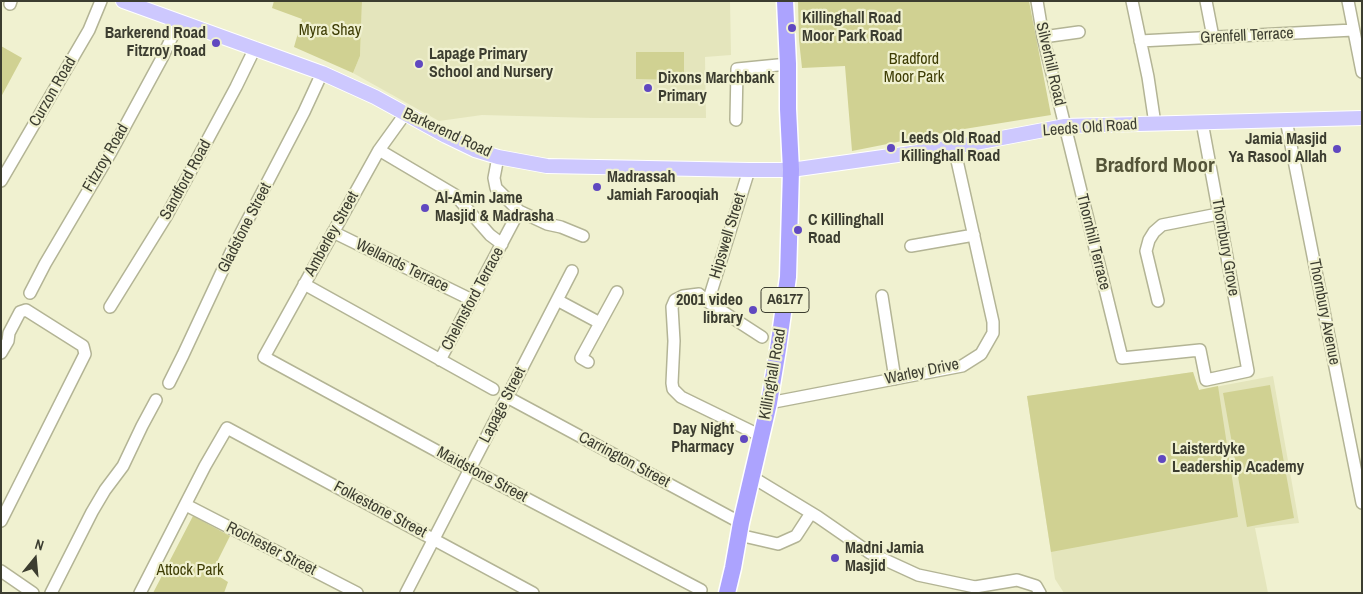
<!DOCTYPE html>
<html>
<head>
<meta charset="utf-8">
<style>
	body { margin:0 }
	#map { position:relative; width:1363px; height:594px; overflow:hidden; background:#f0f1d0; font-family:"Archivo Narrow",sans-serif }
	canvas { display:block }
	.frame { position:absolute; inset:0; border:2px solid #3c3d30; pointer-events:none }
	.north { position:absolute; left:10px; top:534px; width:50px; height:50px; -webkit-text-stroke:4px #f0f1d0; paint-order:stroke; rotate:17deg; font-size:14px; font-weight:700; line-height:20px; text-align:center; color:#3c3d30 }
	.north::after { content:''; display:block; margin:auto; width:18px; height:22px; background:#3c3d30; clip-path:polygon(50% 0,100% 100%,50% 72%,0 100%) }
</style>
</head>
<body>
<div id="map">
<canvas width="1363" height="594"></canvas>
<div class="frame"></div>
<div class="north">N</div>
</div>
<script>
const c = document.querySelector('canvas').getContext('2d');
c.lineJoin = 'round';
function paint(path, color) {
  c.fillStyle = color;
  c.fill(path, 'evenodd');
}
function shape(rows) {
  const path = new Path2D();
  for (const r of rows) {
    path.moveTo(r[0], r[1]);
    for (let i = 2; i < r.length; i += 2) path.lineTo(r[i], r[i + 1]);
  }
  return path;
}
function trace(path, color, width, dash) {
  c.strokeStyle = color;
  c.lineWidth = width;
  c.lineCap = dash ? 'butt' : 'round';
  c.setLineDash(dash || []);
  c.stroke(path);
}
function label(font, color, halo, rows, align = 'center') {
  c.font = font + ' "Archivo Narrow",sans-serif';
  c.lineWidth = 4.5;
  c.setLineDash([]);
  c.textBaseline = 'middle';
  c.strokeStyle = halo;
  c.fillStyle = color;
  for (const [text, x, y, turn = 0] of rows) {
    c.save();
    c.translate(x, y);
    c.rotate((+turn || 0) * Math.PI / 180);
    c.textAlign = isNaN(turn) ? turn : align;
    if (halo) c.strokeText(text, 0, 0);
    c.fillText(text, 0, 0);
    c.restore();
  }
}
paint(shape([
	[362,1,730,1,731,55,705,57,706,118,593,118,482,115,439,121,353,73,360,56],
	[1193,372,1199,390,1273,376,1299,523,1255,528,1268,593,1064,593,1055,579,1027,396]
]), '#e4e5bc');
paint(shape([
	[274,1,362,1,360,56,353,73,294,47,302,19,272,8],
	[798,1,1029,1,1051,115,958,130,852,151,845,66,802,68,799,40],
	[1,46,22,58,1,97],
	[636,52,684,52,684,80,636,79],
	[1193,372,1199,390,1218,386,1238,517,1051,552,1027,396],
	[1270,385,1294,518,1247,527,1223,393],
	[193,516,230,536,212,572,228,582,224,593,153,593]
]), '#d0d192');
const minor = shape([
	[1037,1,1043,37,1065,126,1122,358,1200,350,1206,380,1248,371,1202,122],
	[1132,1,1148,77,1155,124],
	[1206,1,1213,37],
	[1348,1,1362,72],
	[10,4,11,1],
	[1043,37,1079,32],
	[1140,41,1353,30],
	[405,114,379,150,264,357,470,469,701,590],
	[736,120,737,69,788,64],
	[1286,120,1362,503],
	[379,150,455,195,490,235,502,244],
	[498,157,494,178,496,188,519,211,547,224,561,227,583,236],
	[1,181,89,30,101,1],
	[333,232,472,300],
	[911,246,974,235],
	[304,284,493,389],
	[30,293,45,264,111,152,162,58,179,22],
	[882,296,895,379],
	[557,300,600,323],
	[1158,301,1146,251,1149,240,1154,232,1162,225,1218,214],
	[708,302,749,170],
	[110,307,167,215,236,87,255,48],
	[1,353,8,341,9,333,20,312,26,310,83,346,85,354,1,521],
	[440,360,519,211],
	[588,362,581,358,617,292],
	[169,383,183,355,232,250,304,112,322,73],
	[507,397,741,523],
	[769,403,962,366,981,354,993,333,993,322,954,147],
	[761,436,681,397,673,389,672,383,674,341,672,307,675,300,683,296,699,294,708,302,762,337],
	[752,477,818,517,870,553,918,575,975,587,1017,580,1036,586,1040,593],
	[186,505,357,593],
	[739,535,778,544,796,536,811,513],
	[1,571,33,593],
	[51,593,92,512,105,490,123,466,142,426,156,400],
	[140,593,205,466,227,428,533,593],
	[406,593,572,271]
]);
const major = shape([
	[123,1,322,73,375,97,446,136,475,150,498,157,547,166,749,170,791,170,954,147,1065,126,1362,118]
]);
const highway = shape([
	[727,593,733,568,741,523,769,403,778,349,788,277,791,170,788,109,788,64,785,1]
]);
trace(minor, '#b3b495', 14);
trace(major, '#fff', 16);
trace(highway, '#fff', 19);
trace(minor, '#fff', 11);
trace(major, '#cdc8fe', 14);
trace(highway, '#aca3fe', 16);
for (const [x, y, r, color] of [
	[792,28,5,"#6048c0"],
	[216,43,5,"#6048c0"],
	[419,64,5,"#6048c0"],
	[648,88,5,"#6048c0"],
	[891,148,5,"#6048c0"],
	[1337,149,5,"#6048c0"],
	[597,187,5,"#6048c0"],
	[425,208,5,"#6048c0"],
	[798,230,5,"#6048c0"],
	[753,310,5,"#6048c0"],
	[744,439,5,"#6048c0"],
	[1162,459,5,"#6048c0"],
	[835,558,5,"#6048c0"]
]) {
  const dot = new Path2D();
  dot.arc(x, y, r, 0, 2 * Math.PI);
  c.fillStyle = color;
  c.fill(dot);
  trace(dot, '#f0f1d0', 2);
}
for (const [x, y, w] of [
	[785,300,48]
]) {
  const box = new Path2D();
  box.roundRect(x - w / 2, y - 12.5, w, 25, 4);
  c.fillStyle = '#f0f1d0';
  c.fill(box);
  trace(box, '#3c3d30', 1);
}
label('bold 15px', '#3c3d30', null, [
	["A6177",785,300]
]);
label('bold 16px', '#3c3d30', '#f0f1d0', [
	["Killinghall Road",802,19],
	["Moor Park Road",802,37],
	["Barkerend Road",206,34,"right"],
	["Fitzroy Road",206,52,"right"],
	["Lapage Primary",429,55],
	["School and Nursery",429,73],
	["Dixons Marchbank",658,79],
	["Primary",658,97],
	["Leeds Old Road",901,139],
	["Killinghall Road",901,157],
	["Jamia Masjid",1327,140,"right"],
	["Ya Rasool Allah",1327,158,"right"],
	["Madrassah",607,178],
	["Jamiah Farooqiah",607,196],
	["Al-Amin Jame",435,199],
	["Masjid & Madrasha",435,217],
	["C Killinghall",808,221],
	["Road",808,239],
	["2001 video",743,301,"right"],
	["library",743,319,"right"],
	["Day Night",734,430,"right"],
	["Pharmacy",734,448,"right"],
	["Laisterdyke",1172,450],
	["Leadership Academy",1172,468],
	["Madni Jamia",845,549],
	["Masjid",845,567]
], 'left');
label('16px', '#3e3d04', '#f0f1d0', [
	["Myra Shay",330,31],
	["Bradford",914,60],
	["Moor Park",914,78],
	["Attock Park",190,571]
]);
label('16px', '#3c3d30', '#f0f1d0', [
	["Grenfell Terrace",1247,36,-3],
	["Silverhill Road",1050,64,77],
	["Curzon Road",53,92,-60],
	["Leeds Old Road",1090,128,-4],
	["Barkerend Road",447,133,25],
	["Fitzroy Road",106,158,-60],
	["Sandford Road",186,180,-61],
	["Gladstone Street",245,228,-63],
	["Amberley Street",332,234,-61],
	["Hipswell Street",728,236,-73],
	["Thornhill Terrace",1093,242,76],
	["Thornbury Grove",1225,247,80],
	["Wellands Terrace",402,266,26],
	["Chelmsford Terrace",473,299,-62],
	["Thornbury Avenue",1324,312,79],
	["Warley Drive",922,372,-12],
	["Killinghall Road",773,374,-80],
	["Lapage Street",503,405,-63],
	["Carrington Street",624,460,28],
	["Maidstone Street",482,475,28],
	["Folkestone Street",380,510,28],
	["Rochester Street",271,549,27]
]);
label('bold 21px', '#555539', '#f0f1d0', [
	["Bradford Moor",1155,166]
]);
</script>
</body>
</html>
